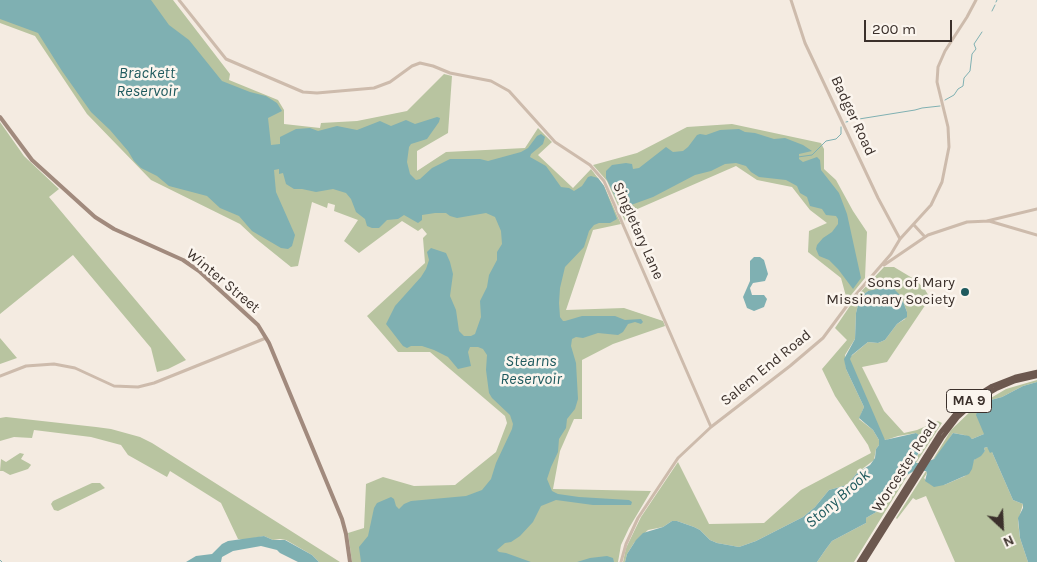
<!DOCTYPE html>
<html>
<head>
<meta charset="utf-8">
<style>
	body { margin:0 }
	#map { position:relative; width:1037px; height:562px; overflow:hidden; background:#f4ebe1; font-family:Karla,sans-serif }
	canvas { display:block }
	.north { position:absolute; left:977px; top:502px; width:50px; height:50px; -webkit-text-stroke:4px #fbf5ee; paint-order:stroke; rotate:155deg; font-size:14px; font-weight:700; line-height:20px; text-align:center; color:#3b302b }
	.north::after { content:''; display:block; margin:auto; width:18px; height:22px; background:#3b302b; clip-path:polygon(50% 0,100% 100%,50% 72%,0 100%) }
	.scale { position:absolute; left:864px; top:20px; width:88px; height:22px; box-sizing:border-box; border:2px solid #3b302b; border-top:0; padding-left:6px; font-size:15px; line-height:18px; white-space:nowrap; color:#3b302b; -webkit-text-stroke:4px #fbf5ee; paint-order:stroke }
</style>
</head>
<body>
<div id="map">
<canvas width="1037" height="562"></canvas>
<div class="north">N</div>
<div class="scale">200 m</div>
</div>
<script>
const c = document.querySelector('canvas').getContext('2d');
c.lineJoin = 'round';
function paint(path, color) {
  c.fillStyle = color;
  c.fill(path, 'evenodd');
}
function shape(rows) {
  const path = new Path2D();
  for (const r of rows) {
    path.moveTo(r[0], r[1]);
    for (let i = 2; i < r.length; i += 2) path.lineTo(r[i], r[i + 1]);
  }
  return path;
}
function trace(path, color, width, dash) {
  c.strokeStyle = color;
  c.lineWidth = width;
  c.lineCap = dash ? 'butt' : 'round';
  c.setLineDash(dash || []);
  c.stroke(path);
}
function label(font, color, halo, rows, align = 'center') {
  c.font = font + ' Karla,sans-serif';
  c.lineWidth = 5;
  c.setLineDash([]);
  c.textBaseline = 'middle';
  c.strokeStyle = halo;
  c.fillStyle = color;
  for (const [text, x, y, turn = 0] of rows) {
    c.save();
    c.translate(x, y);
    c.rotate((+turn || 0) * Math.PI / 180);
    c.textAlign = isNaN(turn) ? turn : align;
    if (halo) c.strokeText(text, 0, 0);
    c.fillText(text, 0, 0);
    c.restore();
  }
}
paint(shape([
	[0,0,173,0,230,74,229,80,278,100,284,110,284,124,320,128,321,123,357,121,407,111,444,74,452,76,448,133,417,151,417,171,446,152,525,148,538,128,552,142,538,155,573,188,591,169,604,186,621,224,593,230,566,310,624,308,663,321,665,326,613,344,582,360,582,419,574,419,560,451,553,489,651,491,629,528,621,545,618,562,352,562,348,533,364,528,366,484,383,477,414,486,455,485,496,452,507,423,505,416,430,352,398,352,367,316,425,263,423,238,427,234,422,228,418,231,402,221,359,253,344,241,358,220,334,211,335,205,328,203,327,208,312,202,298,266,291,267,255,238,240,224,151,180,87,114,35,36,0,23],
	[0,122,24,156,59,189,49,197,186,360,168,369,157,372,151,348,73,255,0,314],
	[732,124,821,143,824,149,824,169,836,180,853,211,867,232,865,278,847,300,841,278,808,252,809,231,827,223,810,210,792,187,757,180,736,166,626,214,625,221,607,181,593,165,637,153,687,127],
	[884,267,894,267,914,279,924,288,930,298,887,362,862,367,884,411,904,433,917,430,938,421,942,423,916,463,915,461,921,449,923,439,916,433,898,436,886,440,883,439,850,362,850,357,868,342,878,343,885,340,897,324,905,319,907,312,901,296,868,291,860,297,856,313,855,339,845,355,846,369,864,407,859,419,873,430,879,440,879,445,876,449,874,460,857,473,847,485,829,490,815,507,803,517,756,541,739,547,717,543,710,540,700,530,694,527,677,521,672,521,663,527,648,530,634,543,627,554,625,562,623,562,626,548,641,517,678,462,709,524,764,523,801,490,871,453,868,445,835,396,822,369,847,340,835,328,856,297],
	[0,338,17,358,0,364],
	[1037,380,1037,382,1023,386,1002,397,987,401,984,434,972,439,964,435,953,433,941,451,932,461,951,430,974,408,1006,389],
	[6,417,96,427,111,429,140,437,152,443,340,562,319,562,312,555,286,540,280,539,273,540,264,536,245,540,238,539,221,503,170,471,167,477,128,455,121,445,91,437,34,430,32,438,14,437,0,441,0,418],
	[987,447,992,452,1013,500,1023,504,1018,521,1020,538,1028,562,955,562,926,496,916,500,913,498,897,519,896,518,926,471,927,473,924,478,930,484,944,485,965,476,974,460,985,451,984,448],
	[20,453,24,454,21,459,30,464,31,465,28,469,10,475,3,471,0,471,1,459,6,462],
	[909,473,854,562,817,562,826,549,832,541,866,523,866,518,878,511,892,496,904,477],
	[92,483,100,483,105,488,58,511,54,510,51,504,53,501]
]), '#b8c4a0');
paint(shape([
	[0,0,151,0,169,25,189,40,222,81,250,92,266,96,277,103,282,111,268,118,271,145,280,144,280,137,296,129,310,128,318,131,337,126,357,130,380,121,391,126,406,120,415,124,437,117,440,118,439,122,427,139,411,144,409,147,407,162,410,174,416,180,420,179,432,168,450,159,480,159,488,161,521,152,528,148,537,136,541,134,545,137,543,144,531,154,530,157,546,166,561,187,569,188,574,191,582,186,588,177,591,176,598,178,604,186,617,219,610,223,599,223,594,225,589,231,584,247,565,267,560,288,559,303,560,317,563,321,565,321,582,316,615,316,625,320,641,319,643,322,641,324,635,322,628,324,623,332,618,335,598,333,583,338,576,337,572,339,571,346,576,363,578,399,575,409,567,419,566,428,559,439,558,452,551,467,547,479,552,491,558,494,579,497,629,500,632,502,631,505,593,505,556,500,541,506,533,522,520,536,511,542,505,543,497,550,499,552,506,553,531,562,361,562,359,547,368,536,374,508,377,503,391,497,394,499,396,506,399,509,404,504,411,501,466,496,482,490,491,479,496,463,512,429,513,424,510,415,492,398,489,393,486,370,487,355,483,349,478,347,470,347,468,352,471,366,458,369,448,357,434,350,422,346,411,346,407,348,403,346,386,324,395,306,421,277,426,269,429,260,427,252,431,248,446,253,450,262,453,274,450,296,456,310,459,331,464,336,471,336,475,334,481,317,480,301,487,287,489,275,497,260,497,252,502,244,501,231,495,217,486,213,457,218,450,216,446,213,435,213,422,215,422,220,418,223,404,215,398,219,387,220,379,228,372,228,367,226,365,219,356,212,351,199,346,193,333,189,316,192,302,189,294,189,286,184,283,173,279,174,279,169,274,170,276,192,295,235,292,246,288,249,281,248,252,231,239,216,220,208,207,196,169,186,157,176,141,168,134,161,128,151,110,130,91,112,62,71,38,33,0,19],
	[739,129,745,132,755,133,774,139,785,138,803,145,812,151,799,154,799,159,803,162,817,157,820,160,821,170,839,193,847,214,861,278,853,289,838,269,829,260,819,256,816,249,817,245,823,238,832,232,838,224,838,219,836,216,826,215,822,209,810,206,807,197,800,193,797,186,786,180,759,177,751,172,746,166,736,163,725,164,711,171,695,175,653,197,631,205,624,206,618,202,606,178,606,171,612,165,626,163,632,164,633,169,639,168,666,147,673,152,683,151,688,147,697,135,700,134,706,135,720,130],
	[754,257,760,257,764,260,768,274,765,281,753,283,750,288,752,295,764,295,767,299,764,307,754,311,747,308,743,297,750,281,750,261],
	[887,287,894,289,901,296,907,312,907,317,897,324,885,340,878,343,868,342,852,355,850,359,885,440,916,433,922,437,924,442,915,460,916,463,924,463,934,459,953,433,969,436,972,439,984,434,976,415,979,407,987,401,1002,397,1023,386,1037,382,1037,562,1028,562,1020,538,1018,518,1023,508,1023,504,1013,500,992,452,990,453,987,447,984,448,985,451,981,456,974,460,972,469,969,474,944,485,934,487,925,481,927,473,926,471,914,471,907,475,886,503,878,511,866,518,866,523,832,541,826,549,817,562,625,562,627,554,636,540,643,533,663,527,672,521,677,521,694,527,700,530,710,540,717,543,739,547,756,541,803,517,815,507,829,490,847,485,857,473,870,465,875,458,876,449,879,445,879,440,873,430,859,418,864,407,846,369,844,359,855,339,856,313,860,297,868,291],
	[264,536,273,540,285,540,312,555,319,562,298,562,280,553,277,550,261,546,233,551,222,557,221,562,186,562,196,556,212,554,222,544,228,541],
	[607,556,613,558,614,562,577,562,590,558]
]), '#7fb0b2');
trace(shape([
	[996,2,997,0],
	[992,11,995,5],
	[945,100,954,95,958,89,963,86,964,78,970,71,972,54,976,49,974,44,982,32],
	[846,122,859,119,915,110,922,108,940,106],
	[798,157,812,155,826,141,836,139,841,134,841,127],
	[0,560,2,562]
]), '#7fb0b2', 1);
trace(shape([
	[179,0,226,59,303,92,317,93,374,88,390,82,412,66,420,63,433,66,450,73,491,81,509,91,555,142,590,165,604,181,711,427],
	[791,0,805,43,878,198,900,239],
	[987,221,1037,209],
	[914,225,925,237],
	[884,265,928,235,967,222,989,221,1037,235],
	[0,376,26,366,54,364,75,368,114,386,138,387,154,383,266,338],
	[621,562,626,544,638,518,678,458,711,427,790,366,823,338,852,299,891,254,900,239,931,205,942,182,949,147,948,127,937,82,938,67,945,51,967,17,976,0]
]), '#cdbbac', 3);
trace(shape([
	[0,117,32,160,95,217,114,229,183,260,199,271,258,325,269,343,342,519,346,534,350,562]
]), '#a18a7d', 4);
trace(shape([
	[859,562,940,433,957,412,973,398,992,386,1015,377,1037,372],
	[864,562,942,438,958,417,977,400,996,389,1015,381,1037,376]
]), '#6c584f', 4.5);
for (const [x, y, r, color] of [
	[965,292,5,"#1f5a5e"]
]) {
  const dot = new Path2D();
  dot.arc(x, y, r, 0, 2 * Math.PI);
  c.fillStyle = color;
  c.fill(dot);
  trace(dot, '#fbf5ee', 2);
}
for (const [x, y, w] of [
	[969,401,45]
]) {
  const box = new Path2D();
  box.roundRect(x - w / 2, y - 11.5, w, 23, 4);
  c.fillStyle = '#fbf5ee';
  c.fill(box);
  trace(box, '#3b302b', 1);
}
label('bold 14px', '#3b302b', null, [
	["MA 9",969,401]
]);
label('15px', '#3b302b', '#fbf5ee', [
	["Badger Road",853,116,65],
	["Singletary Lane",638,231,66],
	["Winter Street",223,281,40],
	["Salem End Road",766,368,-39],
	["Worcester Road",905,466,-57]
]);
label('15px', '#3b302b', '#fbf5ee', [
	["Sons of Mary",955,283],
	["Missionary Society",955,300]
], 'right');
label('italic 16px', '#1f5a5e', '#fbf5ee', [
	["Brackett",147,73],
	["Reservoir",147,91],
	["Stearns",531,361],
	["Reservoir",531,379],
	["Stony Brook",838,499,-41]
]);
</script>
</body>
</html>
